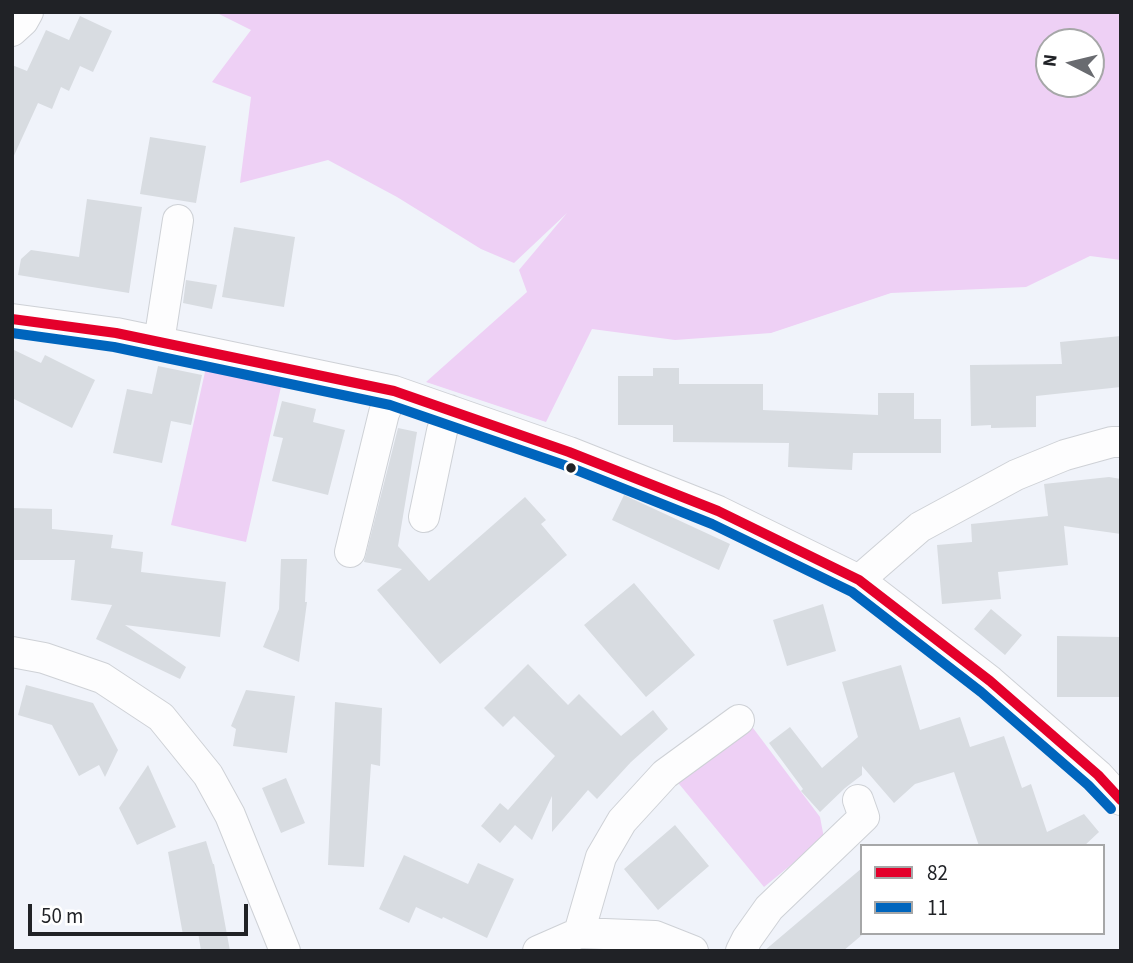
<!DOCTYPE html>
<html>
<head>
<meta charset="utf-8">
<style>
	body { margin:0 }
	#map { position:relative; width:1133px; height:963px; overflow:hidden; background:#f0f3fa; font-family:"Source Sans 3",sans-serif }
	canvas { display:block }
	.frame { position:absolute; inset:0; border:14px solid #202226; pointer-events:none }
	.legend { position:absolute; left:860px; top:844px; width:245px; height:91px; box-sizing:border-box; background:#fff; border:2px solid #a6a7a8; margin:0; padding:9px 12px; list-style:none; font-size:21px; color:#202226 }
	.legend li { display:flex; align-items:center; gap:14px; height:35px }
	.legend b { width:35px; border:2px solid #a6a7a8 }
	.north { position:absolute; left:1035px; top:28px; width:70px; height:70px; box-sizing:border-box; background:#fff; border:2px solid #a6a7a8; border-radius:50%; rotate:277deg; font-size:19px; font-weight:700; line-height:28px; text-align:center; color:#202226 }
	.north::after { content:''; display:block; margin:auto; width:24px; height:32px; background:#696b70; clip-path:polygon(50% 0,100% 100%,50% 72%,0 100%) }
	.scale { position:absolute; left:28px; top:904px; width:220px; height:32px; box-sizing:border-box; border:4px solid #202226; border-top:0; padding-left:9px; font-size:21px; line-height:24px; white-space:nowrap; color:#202226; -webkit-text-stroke:5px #fff; paint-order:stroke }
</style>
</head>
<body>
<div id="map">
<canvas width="1133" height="963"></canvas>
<div class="frame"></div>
<ul class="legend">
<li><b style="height:9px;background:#e4002b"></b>82</li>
<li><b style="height:9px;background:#0065bd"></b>11</li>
</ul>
<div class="north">N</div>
<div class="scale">50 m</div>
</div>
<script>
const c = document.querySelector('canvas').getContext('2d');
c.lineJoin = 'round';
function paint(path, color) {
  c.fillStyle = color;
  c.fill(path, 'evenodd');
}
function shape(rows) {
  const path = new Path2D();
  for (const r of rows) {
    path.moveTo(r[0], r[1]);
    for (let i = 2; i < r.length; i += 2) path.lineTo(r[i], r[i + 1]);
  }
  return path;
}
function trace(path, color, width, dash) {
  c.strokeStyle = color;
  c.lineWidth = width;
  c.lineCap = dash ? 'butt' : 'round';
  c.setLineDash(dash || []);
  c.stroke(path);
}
paint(shape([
	[215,12,1121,12,1121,260,1090,256,1026,287,891,293,771,333,675,340,592,329,546,422,426,382,527,292,519,270,567,213,514,263,481,249,397,197,328,160,240,183,251,97,212,82,251,30],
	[1091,42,1091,84,1049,84,1049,42],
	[207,363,283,378,246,542,171,525],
	[750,724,820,817,824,838,764,887,675,779]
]), '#eed0f5');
paint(shape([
	[80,16,112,31,93,72,80,66,69,91,61,87,52,109,38,103,12,160,12,65,27,71,46,30,69,40],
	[150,137,206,146,196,203,140,194],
	[87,199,142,207,129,293,18,275,21,259,31,250,79,257],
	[234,227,295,237,284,307,222,297],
	[186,280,217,285,212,309,183,303],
	[1121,336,1121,387,1036,396,1036,427,991,428,991,425,971,426,970,365,1062,364,1060,342],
	[12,349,41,363,45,355,95,380,72,428,12,398],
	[158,366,202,375,191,425,171,421,162,463,113,453,127,389,152,394],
	[653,368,679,368,679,384,763,384,763,410,878,415,878,393,914,393,914,419,941,419,941,453,853,453,852,470,788,467,789,443,673,442,673,425,618,425,618,376,653,376],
	[282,401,316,409,313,422,345,430,328,495,272,481,283,438,273,436],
	[398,428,417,432,398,546,429,581,525,497,546,520,541,524,567,555,440,664,377,590,402,569,364,562],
	[1109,477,1121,479,1121,534,1064,526,1068,565,998,572,1001,599,942,604,937,545,972,542,971,524,1048,516,1044,484],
	[624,495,730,544,719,570,612,520],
	[12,508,52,509,52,529,113,535,111,548,143,552,141,572,226,582,220,637,125,625,186,667,180,679,96,639,112,605,71,600,75,560,12,560],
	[281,559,307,559,305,602,307,602,299,662,263,647,279,609],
	[634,583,695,655,646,697,584,625],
	[823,604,836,651,787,666,773,620],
	[991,609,1022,635,1005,655,974,629],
	[1057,636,1121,637,1121,697,1057,697],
	[528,664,568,705,579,694,621,736,653,710,668,729,631,762,597,799,588,790,552,832,552,796,532,840,515,825,500,843,481,826,500,803,508,810,555,756,514,716,503,727,484,708],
	[901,665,920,730,960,717,970,747,1004,736,1022,788,1031,784,1047,832,1084,814,1099,832,1084,846,979,846,954,772,915,784,894,803,862,766,862,775,845,788,820,812,801,791,803,789,769,743,790,727,822,768,858,737,842,682],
	[26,685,93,703,118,750,105,777,99,765,79,776,52,725,18,715],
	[246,690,295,696,287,753,233,746,236,729,231,726],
	[335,702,382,708,380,766,371,764,364,867,328,865],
	[148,765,176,827,137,845,119,808],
	[286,778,305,823,281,833,262,788],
	[675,825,709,866,658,910,624,869],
	[206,841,213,864,214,864,230,951,201,951,198,932,183,935,168,852],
	[404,855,468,884,478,863,514,879,487,938,443,917,442,919,416,907,409,923,379,909],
	[862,868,862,935,843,951,764,951]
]), '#d8dce1');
const minor = shape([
	[12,31,23,21,28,12],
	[12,319,116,333,394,391,569,452,718,511,859,580,990,681,1098,775,1121,800],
	[159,342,178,220],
	[424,517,442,431,449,410],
	[350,552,384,413,394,391],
	[859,580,920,527,1016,475,1065,455,1112,442,1121,442],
	[12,652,44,658,102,678,161,717,208,775,230,815,285,951],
	[579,933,601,857,622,821,665,774,739,720],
	[538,951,579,933,655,936,693,951],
	[741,951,747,939,769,908,864,817,858,800]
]);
trace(minor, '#ced1d6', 32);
trace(minor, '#fdfdfe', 30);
trace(shape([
	[12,319,116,333,394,391,569,452,718,511,859,580,990,681,1098,775,1121,800]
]), '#e4002b', 10);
trace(shape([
	[12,333,114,347,390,405,564,465,712,524,852,592,981,692,1088,785,1111,809]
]), '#0065bd', 10);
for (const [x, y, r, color] of [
	[571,468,6,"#202226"]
]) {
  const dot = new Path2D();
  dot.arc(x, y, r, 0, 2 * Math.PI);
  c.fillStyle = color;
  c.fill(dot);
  trace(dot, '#fff', 2.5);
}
</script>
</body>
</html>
